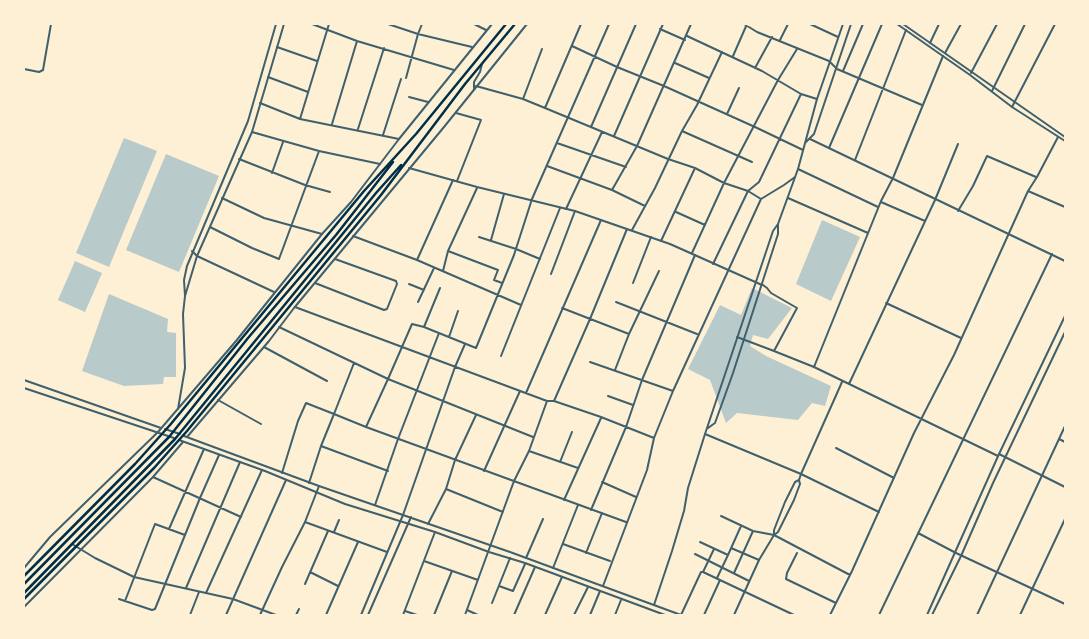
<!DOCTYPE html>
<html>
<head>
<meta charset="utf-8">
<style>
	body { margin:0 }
	#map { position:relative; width:1089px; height:639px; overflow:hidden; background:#fdf0d5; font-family:"Work Sans",sans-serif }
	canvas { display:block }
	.frame { position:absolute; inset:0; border:25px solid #fdf0d5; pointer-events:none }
</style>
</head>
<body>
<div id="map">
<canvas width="1089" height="639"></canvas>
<div class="frame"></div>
</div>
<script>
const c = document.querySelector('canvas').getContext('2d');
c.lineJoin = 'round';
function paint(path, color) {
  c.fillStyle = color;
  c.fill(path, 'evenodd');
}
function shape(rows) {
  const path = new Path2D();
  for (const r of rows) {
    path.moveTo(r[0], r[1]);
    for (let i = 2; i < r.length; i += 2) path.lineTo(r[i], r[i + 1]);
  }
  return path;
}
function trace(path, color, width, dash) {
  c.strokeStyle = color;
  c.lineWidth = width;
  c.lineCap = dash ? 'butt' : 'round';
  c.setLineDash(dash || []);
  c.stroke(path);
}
paint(shape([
	[124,138,157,151,109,267,76,253],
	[166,154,219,176,179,272,126,250],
	[822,220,860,237,831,301,796,284],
	[75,261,102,273,85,312,58,300],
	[752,288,792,308,768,339,753,335,750,346,766,356,831,386,825,406,812,403,798,420,737,413,726,423,710,380,688,369,720,305,741,315],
	[109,294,168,319,167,332,176,333,176,377,164,377,163,384,124,386,82,371]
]), '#b9caca');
trace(shape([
	[312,24,357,41,454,70],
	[388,24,418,34,472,47],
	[474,24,486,30],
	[744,24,757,32,829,61,837,69,922,105],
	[810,24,838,37],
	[660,29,685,40],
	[687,36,762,71,801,94,817,99],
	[780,40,788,24],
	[930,43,939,24],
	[572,46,617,67,664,86,755,127,803,150],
	[277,47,317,61],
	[945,53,961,24],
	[733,56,747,24],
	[943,56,893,178,881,201,814,367,998,456],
	[675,63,709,78],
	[755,68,772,37],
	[24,69,39,72,43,70,51,24],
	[843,71,863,24],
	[971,73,997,24],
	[268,77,308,92],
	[406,78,418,34,422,24],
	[476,86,523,99,545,108,668,159,695,168,724,183,748,191,761,199],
	[992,91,1025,24],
	[409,97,428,102],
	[523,99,542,49],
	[260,103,300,119,399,139],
	[1012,107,1055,24],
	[545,108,581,24],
	[456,113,481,120,457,181],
	[727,114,739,88],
	[300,119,329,24],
	[332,124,357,41],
	[591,127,636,24],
	[358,129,384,48],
	[682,131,752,162],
	[252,132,319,151,380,164],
	[383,135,401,79],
	[614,136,663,24],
	[557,143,626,167],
	[829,148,882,24],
	[239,159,305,185,330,192],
	[855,160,906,30],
	[547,166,612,190,645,206],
	[798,169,878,207],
	[272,173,283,142],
	[612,190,637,146,691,24],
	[1028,191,1065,207],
	[222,198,264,218,322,234],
	[788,198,868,233],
	[881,202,925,221],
	[566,209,602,132],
	[958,211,973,186,987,156,1036,177],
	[676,212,705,225],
	[210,227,252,248,279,259,319,151],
	[632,230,655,188,682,131,697,105,722,52],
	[353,236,417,260,521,305],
	[479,237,516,249,540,259],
	[491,240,504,194],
	[661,241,695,168],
	[192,251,197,256,274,292],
	[448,251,498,270,494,280,502,283],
	[692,253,724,183,778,80,797,49],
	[417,260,453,180],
	[713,264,748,191,759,182,801,94],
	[443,271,448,251,477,188],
	[551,274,575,211],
	[315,283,384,310,387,309,397,284,396,281,335,259],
	[633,283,651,237],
	[409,284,424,290],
	[763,285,767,288,771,293,797,308,774,351,814,367],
	[418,302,434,268],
	[616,302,697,334],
	[886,303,961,338],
	[295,307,547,401,554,401,601,417,654,438],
	[562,308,629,334],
	[279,327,388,379,412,324,424,327,476,348,514,255,532,199,609,24],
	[424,327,440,288],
	[449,337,458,311],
	[737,337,774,351],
	[264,347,327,381],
	[501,356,560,208],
	[590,362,673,391],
	[354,363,334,414,366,427,626,522],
	[615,370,629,334,659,271],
	[842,382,801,474,879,512],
	[849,384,935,200,958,144],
	[526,393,601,220],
	[608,396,633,405],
	[218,400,261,424],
	[554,401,590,319,627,229],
	[1065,426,1059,439,1065,442],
	[366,427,388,379,533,437],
	[321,446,388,471],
	[836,448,894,478],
	[529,451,578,468],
	[560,462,572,432],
	[484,471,520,391],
	[282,473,298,421,306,403,334,414,321,446,309,483],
	[153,477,241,517],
	[602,482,636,497],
	[446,489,503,512],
	[564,500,601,418],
	[375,505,398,439,439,333],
	[591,510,626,427,642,380,695,255],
	[403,515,455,367,465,344],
	[721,516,753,531,774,535,850,575],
	[305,522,387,552],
	[428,524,446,489,455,460,476,415],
	[169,529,204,449],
	[334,532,339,520],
	[918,533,956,553],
	[700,542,728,555,741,526],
	[563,544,610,561],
	[731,548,759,560],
	[586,553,602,513],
	[797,553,787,573,786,579,836,603],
	[695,554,749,581],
	[526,558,543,519],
	[424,561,478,580],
	[553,568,578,505],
	[310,572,338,586],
	[703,572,794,615],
	[734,573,753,531],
	[717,578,728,555],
	[305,584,328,531],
	[499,586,513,591,525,564],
	[603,586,647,470,654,438,673,391,761,199,784,185,795,177],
	[186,588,240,462],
	[206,593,262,470],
	[119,599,152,610,155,609,200,498,219,455],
	[125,601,155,524,185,535],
	[492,603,510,558],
	[654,605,672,551,684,511,688,488,705,434],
	[467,610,478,615],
	[405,611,417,615],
	[190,615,199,592],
	[226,615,286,480],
	[260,615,282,567,305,522,319,486],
	[296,615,299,609],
	[326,615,358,542],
	[403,615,435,532],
	[434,615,452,571],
	[465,615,514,481,529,451,547,401],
	[514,615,535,567],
	[545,615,562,577],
	[574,615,588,587],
	[590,615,600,591],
	[615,615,621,600],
	[681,615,701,572,703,572,714,549],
	[704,615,720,580],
	[830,615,852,571,914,433,954,355,1028,191,1037,177,1058,137],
	[879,615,1052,254],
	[977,615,1059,439],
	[1020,615,1065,519]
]), '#3f606c', 2);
trace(shape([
	[897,24,970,75,1012,107,1065,141],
	[903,24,1065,137],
	[474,89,474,82,480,72,482,64],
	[810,139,1065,261],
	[805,143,814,134,851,24],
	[409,168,477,187,575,211,670,244,762,285],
	[185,296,184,280,187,266,248,121,276,24],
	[24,380,161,428],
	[24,388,174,438],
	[178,409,185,368,183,314,185,296,197,256,252,132,284,24],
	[708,428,715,423,733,373,778,234,778,224],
	[165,429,180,434],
	[184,436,319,486,510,552,681,615],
	[187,437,269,341,294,308,444,127,527,24],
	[179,440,265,471,345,504,435,532,489,552,525,563,665,615],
	[999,454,1065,487],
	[774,535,774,530,785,502,795,482,799,480],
	[72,544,95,558,134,577,233,599,276,615],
	[956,553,1065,604],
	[24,568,50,537,158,432,236,341,322,234,351,202,399,139,492,24],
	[24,607,153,477,183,442],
	[361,615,403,515],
	[368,615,411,517],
	[734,615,759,560,774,535,778,532,794,500,800,484,799,480,801,474,705,434,773,231,778,224,798,169,817,99,843,24],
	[927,615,999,454,1065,316],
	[932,615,961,556,993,483,1065,332]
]), '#3f606c', 2);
trace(shape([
	[24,576,135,464,170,425,364,191,416,134,506,24],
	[24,584,169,437,248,338,336,235,393,162],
	[24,593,175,439,376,193,401,165],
	[24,599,154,468,187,431,381,195,465,84,515,24]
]), '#003049', 2.5);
</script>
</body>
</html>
